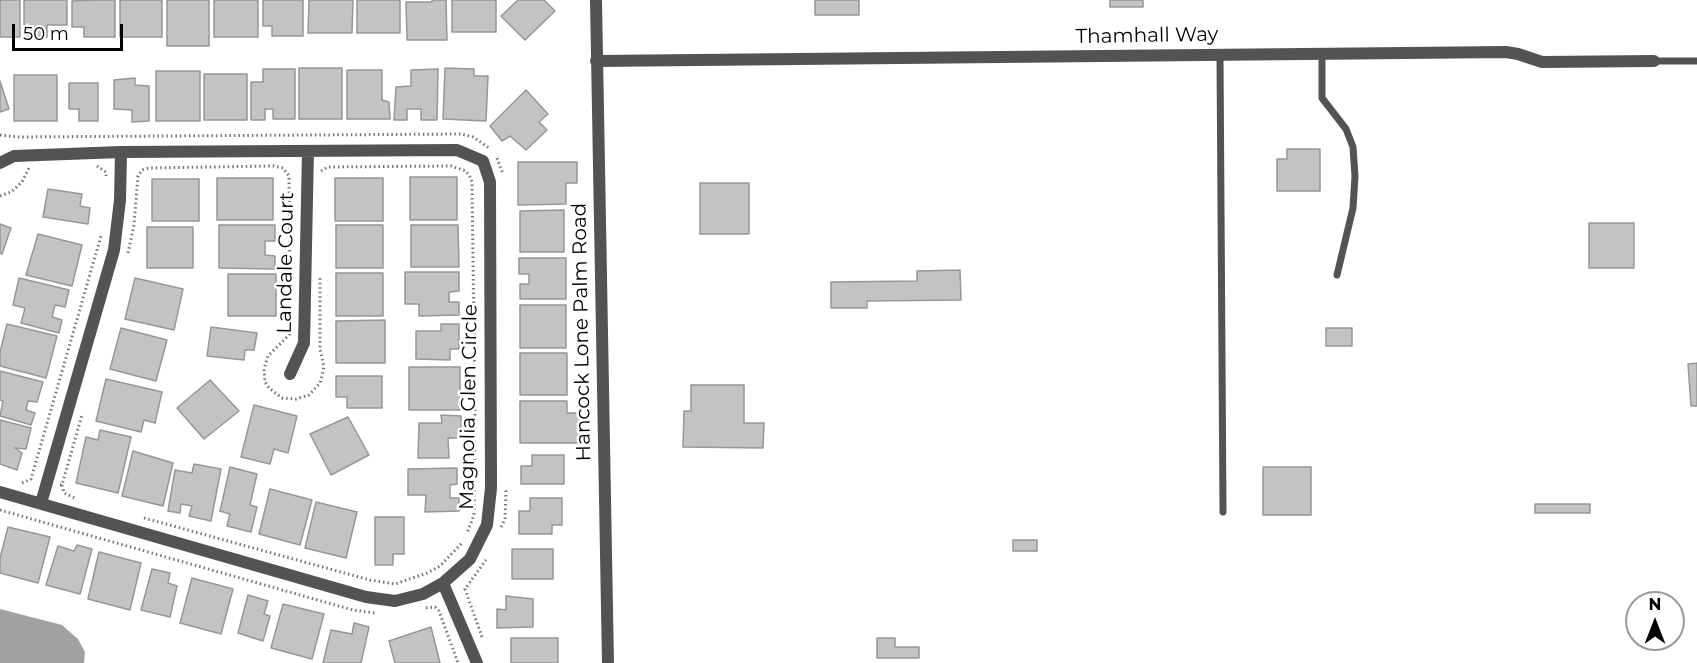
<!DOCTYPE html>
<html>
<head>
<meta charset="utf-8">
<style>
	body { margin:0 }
	#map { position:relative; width:1697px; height:663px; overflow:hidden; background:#fff; font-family:Montserrat,sans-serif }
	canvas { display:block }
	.north { position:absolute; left:1625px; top:591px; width:60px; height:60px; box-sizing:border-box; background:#fff; border:2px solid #999; border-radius:50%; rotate:0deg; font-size:16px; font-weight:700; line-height:24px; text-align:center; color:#000 }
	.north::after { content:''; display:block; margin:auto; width:21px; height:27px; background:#000; clip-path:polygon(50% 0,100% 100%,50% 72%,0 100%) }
	.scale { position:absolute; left:12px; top:24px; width:111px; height:27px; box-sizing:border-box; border:3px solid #000; border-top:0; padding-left:8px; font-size:18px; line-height:21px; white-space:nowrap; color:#000; -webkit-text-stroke:4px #fff; paint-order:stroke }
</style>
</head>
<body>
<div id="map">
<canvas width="1697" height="663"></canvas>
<div class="north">N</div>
<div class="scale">50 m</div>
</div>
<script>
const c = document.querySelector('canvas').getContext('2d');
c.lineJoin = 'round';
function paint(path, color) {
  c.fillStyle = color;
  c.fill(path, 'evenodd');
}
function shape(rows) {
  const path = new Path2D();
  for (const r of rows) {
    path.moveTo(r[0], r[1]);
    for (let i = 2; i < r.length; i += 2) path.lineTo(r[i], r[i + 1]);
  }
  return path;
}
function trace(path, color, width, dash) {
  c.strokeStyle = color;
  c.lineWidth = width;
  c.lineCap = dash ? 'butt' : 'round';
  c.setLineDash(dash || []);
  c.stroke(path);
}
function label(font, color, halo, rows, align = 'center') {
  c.font = font + ' Montserrat,sans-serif';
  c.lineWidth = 5;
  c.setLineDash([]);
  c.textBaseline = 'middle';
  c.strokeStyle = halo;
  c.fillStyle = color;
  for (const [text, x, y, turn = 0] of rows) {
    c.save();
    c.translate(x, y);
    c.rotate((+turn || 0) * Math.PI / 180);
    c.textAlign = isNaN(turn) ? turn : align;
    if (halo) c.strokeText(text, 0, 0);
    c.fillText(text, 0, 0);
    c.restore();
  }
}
paint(shape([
	[0,609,62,625,78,639,85,652,84,663,0,663]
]), '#a1a1a1');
const building = shape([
	[0,0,20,0,20,37,0,37,0,0],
	[24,0,67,0,67,25,47,25,47,37,24,37,24,0],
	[93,0,115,0,115,37,84,37,84,27,72,27,72,1,93,0],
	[120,0,162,0,162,37,120,37,120,0],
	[167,0,209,0,209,46,167,46,167,0],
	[214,0,258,0,258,37,214,37,214,0],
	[263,0,303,0,303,36,272,36,272,26,263,26,263,0],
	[309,0,353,0,352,33,308,33,309,0],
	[357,0,400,0,400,33,357,33,357,0],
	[432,0,446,0,447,40,407,40,406,2,432,2,432,0],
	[452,0,496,0,496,32,452,32,452,0],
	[518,0,544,0,555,11,525,40,501,16,518,0],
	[815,0,859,0,859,15,815,15,815,0],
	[1110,0,1143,0,1143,7,1110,7,1110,0],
	[299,68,342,68,342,119,299,119,299,68],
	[445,68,474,69,474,76,488,76,486,121,443,119,445,68],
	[263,69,295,69,295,119,273,119,273,109,265,109,265,120,251,120,251,82,263,82,263,69],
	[438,69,437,120,421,120,421,109,407,109,407,120,394,120,396,87,411,86,411,70,438,69],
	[347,70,382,70,382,100,389,102,390,119,347,119,347,70],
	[156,71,200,71,200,121,156,121,156,71],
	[204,74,247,74,247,120,204,120,204,74],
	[14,75,57,75,57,121,14,121,14,75],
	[135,78,135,85,149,86,149,121,132,122,132,110,114,109,114,80,135,78],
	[0,81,9,109,0,112,0,81],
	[69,83,98,83,98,121,79,121,79,109,69,109,69,83],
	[526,90,548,114,539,122,547,130,526,150,510,136,502,141,490,126,526,90],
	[1287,149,1320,149,1320,191,1277,191,1277,159,1287,159,1287,149],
	[518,162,577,162,577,183,566,183,566,204,518,205,518,162],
	[410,177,457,177,457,220,410,220,410,177],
	[217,178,273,178,273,220,217,220,217,178],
	[335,178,383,178,383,221,335,221,335,178],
	[152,179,199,179,199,221,152,221,152,179],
	[700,183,749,183,749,234,700,234,700,183],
	[48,189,82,194,80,206,90,208,88,224,43,217,48,189],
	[564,210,564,252,520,252,520,211,564,210],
	[1589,223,1634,223,1634,268,1589,268,1589,223],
	[0,224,11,228,2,254,0,253,0,224],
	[219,225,275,225,275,241,265,241,265,255,275,256,275,269,219,268,219,225],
	[336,225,383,225,383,268,336,268,336,225],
	[411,225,458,225,459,267,411,267,411,225],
	[147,227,193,227,193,268,147,268,147,227],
	[38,234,82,245,72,286,26,275,38,234],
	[519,258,566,258,566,299,520,299,520,284,529,284,529,274,519,274,519,258],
	[960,270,961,300,867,301,867,308,831,308,831,282,917,281,917,271,960,270],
	[405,272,459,272,459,291,449,292,449,302,459,302,459,315,419,316,419,304,405,304,405,272],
	[336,273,383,273,383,316,336,316,336,273],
	[228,274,276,274,276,316,228,316,228,274],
	[19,278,69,290,65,307,55,305,52,317,62,320,59,333,21,323,25,308,13,305,19,278],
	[135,278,183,289,174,330,125,319,135,278],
	[520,305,566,305,566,348,520,348,520,305],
	[385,320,385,363,336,363,336,321,385,320],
	[7,324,57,336,46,378,0,366,0,352,7,324],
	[441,324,459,324,459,349,450,349,450,360,416,359,416,331,441,331,441,324],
	[211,327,257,333,254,350,245,350,244,360,207,356,211,327],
	[121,328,167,340,156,381,110,369,121,328],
	[1326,328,1352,328,1352,346,1326,346,1326,328],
	[520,353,567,353,567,395,520,395,520,353],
	[1697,363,1697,406,1691,406,1688,364,1697,363],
	[409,367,460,367,460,410,409,410,409,367],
	[0,371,43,382,37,402,28,401,26,410,35,413,31,425,0,416,3,401,0,400,0,371],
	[336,376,382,376,382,408,347,408,347,397,336,397,336,376],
	[106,379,162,392,155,423,144,420,141,432,96,421,106,379],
	[210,380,239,411,204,439,177,408,210,380],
	[691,385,744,385,744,423,764,423,763,448,683,447,684,411,691,411,691,385],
	[520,401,567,401,567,413,580,413,580,443,520,443,520,401],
	[254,405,297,416,288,453,274,449,270,464,241,457,254,405],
	[441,415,461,416,461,438,448,438,449,458,418,458,419,423,442,423,441,415],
	[348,417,369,455,331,475,310,434,348,417],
	[0,420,31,428,26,449,15,448,22,453,17,470,0,464,0,420],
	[100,430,131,437,118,493,76,483,86,437,98,440,100,430],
	[133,451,173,463,163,506,122,496,133,451],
	[532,455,564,455,564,484,521,484,521,466,532,466,532,455],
	[194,464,221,469,211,521,189,516,192,506,181,504,180,513,168,511,175,470,192,473,194,464],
	[230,467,257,474,250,505,257,507,251,532,227,526,230,514,220,511,230,467],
	[1263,467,1311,467,1311,515,1263,515,1263,467],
	[457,468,457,484,450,485,450,498,459,498,459,511,425,512,426,495,408,495,408,469,457,468],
	[270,489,312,500,300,545,259,534,270,489],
	[530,498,562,498,562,525,552,525,552,534,519,534,519,511,530,511,530,498],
	[316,502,357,512,346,558,305,548,316,502],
	[1535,504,1590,504,1590,513,1535,513,1535,504],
	[375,517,404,517,404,554,393,554,393,565,375,565,375,517],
	[8,527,50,537,38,583,0,573,0,558,8,527],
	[1013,540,1037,540,1037,551,1013,551,1013,540],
	[77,545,92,549,80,594,46,585,58,546,74,551,77,545],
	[512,549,553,549,553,579,512,579,512,549],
	[99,552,141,563,130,610,88,599,99,552],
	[152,569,170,573,168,583,177,586,170,617,141,610,152,569],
	[192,578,233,589,221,634,180,623,192,578],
	[248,595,268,601,264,614,270,616,263,641,238,633,248,595],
	[506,596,533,599,533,627,497,628,497,609,506,610,506,596],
	[283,604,324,614,312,659,271,648,283,604],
	[354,623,369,627,361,663,323,663,331,630,352,634,354,623],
	[431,627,440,663,395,663,389,641,431,627],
	[511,638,558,638,558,663,511,663,511,638],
	[877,638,895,638,895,647,919,647,919,658,877,658,877,638]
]);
paint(building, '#c3c3c3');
trace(building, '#979797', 1.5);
trace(shape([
	[0,135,17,137,461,134,473,137,489,148],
	[497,158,503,174],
	[97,166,106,172,106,176],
	[321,171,328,167,451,166,466,171,470,177,472,182,475,416,474,515,467,533],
	[0,196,11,192,22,182,29,168],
	[128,253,134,225,138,176,142,170,149,168,274,166,283,168,289,176,290,291],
	[290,334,268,356,264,369,265,382,269,388,282,398,296,399,309,395,320,383,322,376,324,367,320,349,320,277],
	[22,483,31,479,101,236],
	[60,485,62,485,82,415],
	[62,485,64,493,77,499],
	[0,510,353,610,375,613],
	[144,518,370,580,395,584,427,573,440,566,463,542],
	[501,527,505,519,506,490],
	[426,608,435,607,439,611,458,663],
	[482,637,465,589,486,560]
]), '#757575', 3, [1.5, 3]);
trace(shape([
	[1322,54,1322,98,1346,129,1353,147,1355,176,1353,208,1337,275],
	[1220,55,1223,512],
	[1654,61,1697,61]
]), '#535353', 7);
trace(shape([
	[596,0,608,663],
	[596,61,1506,52,1518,54,1542,62,1654,61],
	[0,163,14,156,121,152,457,150,483,161,490,182,491,488,487,525,470,559,443,583,423,594,395,601,366,597,0,492],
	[290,374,304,343,308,151],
	[41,503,114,250,120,200,121,152],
	[443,583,477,663]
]), '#535353', 12);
label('20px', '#000', '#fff', [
	["Thamhall Way",1147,36,-1],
	["Landale Court",286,263,-89],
	["Hancock Lone Palm Road",582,332,-91],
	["Magnolia Glen Circle",469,407,-89]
]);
</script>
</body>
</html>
